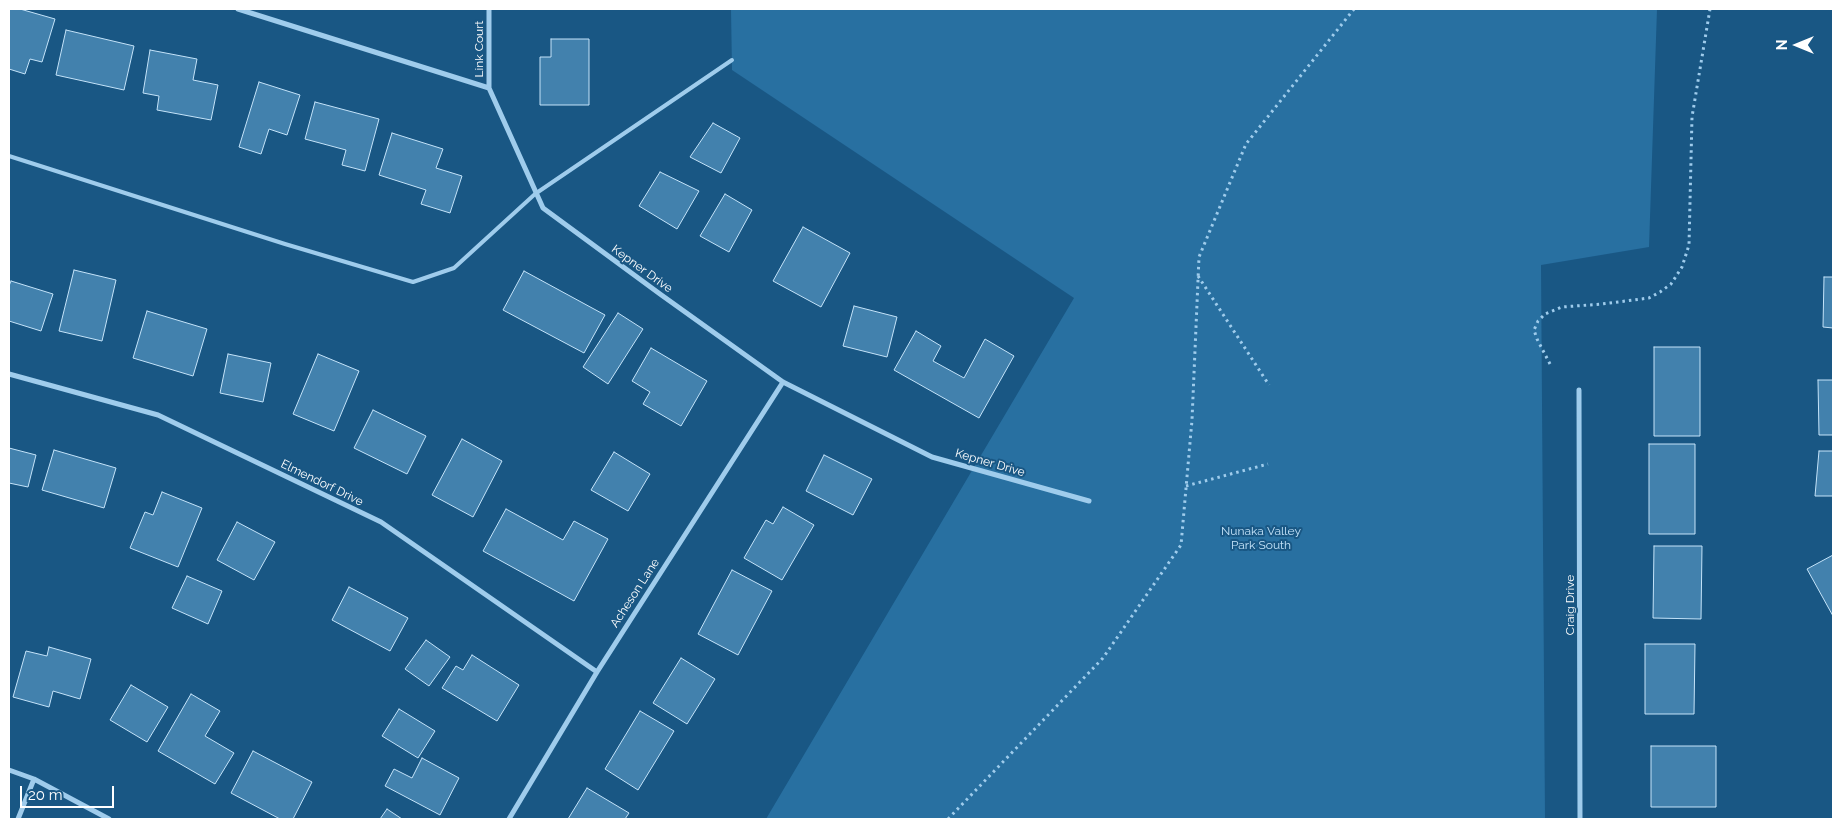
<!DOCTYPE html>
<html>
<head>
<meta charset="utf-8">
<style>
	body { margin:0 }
	#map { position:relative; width:1842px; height:828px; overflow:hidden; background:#195784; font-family:Raleway,sans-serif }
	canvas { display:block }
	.frame { position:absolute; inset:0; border:10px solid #fff; pointer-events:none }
	.north { position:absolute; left:1772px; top:20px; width:50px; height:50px; -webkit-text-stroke:4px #195784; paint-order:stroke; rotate:270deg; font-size:14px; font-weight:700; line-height:20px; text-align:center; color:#fff }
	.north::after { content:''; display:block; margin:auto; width:18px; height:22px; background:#fff; clip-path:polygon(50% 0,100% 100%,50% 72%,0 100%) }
	.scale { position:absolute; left:20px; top:786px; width:94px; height:22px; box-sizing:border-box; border:2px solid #fff; border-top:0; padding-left:6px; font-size:15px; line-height:18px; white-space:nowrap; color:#fff; -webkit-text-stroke:4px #195784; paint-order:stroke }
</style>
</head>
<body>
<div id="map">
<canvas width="1842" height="828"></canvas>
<div class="frame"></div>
<div class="north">N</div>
<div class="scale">20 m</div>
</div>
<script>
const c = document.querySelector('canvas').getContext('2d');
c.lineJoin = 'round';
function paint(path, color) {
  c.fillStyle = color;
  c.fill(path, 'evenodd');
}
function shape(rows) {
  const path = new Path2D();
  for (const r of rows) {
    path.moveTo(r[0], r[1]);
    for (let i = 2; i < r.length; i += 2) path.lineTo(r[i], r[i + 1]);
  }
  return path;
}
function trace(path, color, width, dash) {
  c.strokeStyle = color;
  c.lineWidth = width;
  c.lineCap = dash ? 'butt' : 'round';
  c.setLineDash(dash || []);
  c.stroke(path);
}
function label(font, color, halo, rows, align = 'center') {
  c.font = font + ' Raleway,sans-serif';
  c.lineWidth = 4;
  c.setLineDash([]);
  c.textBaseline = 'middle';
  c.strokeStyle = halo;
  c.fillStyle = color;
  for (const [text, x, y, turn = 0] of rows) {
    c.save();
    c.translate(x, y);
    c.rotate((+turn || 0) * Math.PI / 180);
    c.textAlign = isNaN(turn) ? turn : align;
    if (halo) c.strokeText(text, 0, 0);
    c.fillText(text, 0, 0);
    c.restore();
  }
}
paint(shape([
	[731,9,1657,9,1649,247,1541,265,1545,819,766,819,1074,298,732,70]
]), '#2870a1');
const building = shape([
	[9,9,20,9,55,19,42,62,30,59,25,74,9,69,9,9],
	[66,30,134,46,124,90,56,75,66,30],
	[551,39,589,39,589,105,540,105,540,57,551,57,551,39],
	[150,50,197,59,193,80,218,85,211,120,157,110,159,96,143,93,150,50],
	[259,82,300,95,287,135,269,129,261,154,239,147,259,82],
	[315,102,379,119,365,171,342,165,346,150,305,139,315,102],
	[713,123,740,138,721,173,690,157,713,123],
	[392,133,443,149,436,168,462,176,450,213,421,204,426,190,379,175,392,133],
	[660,172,699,191,677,229,639,206,660,172],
	[725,194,752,210,729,252,700,236,725,194],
	[803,227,850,253,821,307,773,281,803,227],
	[74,270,116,280,102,341,59,331,74,270],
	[524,271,605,315,584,353,503,310,524,271],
	[1824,277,1833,277,1833,328,1823,327,1824,277],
	[11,281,53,294,41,331,9,321,9,286,11,281],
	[854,306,897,317,887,357,843,346,854,306],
	[147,311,207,329,193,376,133,358,147,311],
	[618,313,643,329,608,384,583,367,618,313],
	[916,331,941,346,933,361,964,378,985,339,1014,356,979,418,894,370,916,331],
	[1654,347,1700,347,1700,436,1654,436,1654,347],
	[651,348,707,381,681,426,643,404,650,392,632,381,651,348],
	[228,354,271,363,263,402,220,393,228,354],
	[318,354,359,371,334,431,293,414,318,354],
	[1818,380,1833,380,1833,435,1819,435,1818,380],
	[373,410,426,436,407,474,354,448,373,410],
	[462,439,502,461,473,517,432,495,462,439],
	[1649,444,1695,444,1695,534,1649,534,1649,444],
	[9,448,36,455,28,487,9,483,9,448],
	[54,450,116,468,104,508,42,490,54,450],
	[1819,451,1833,451,1833,496,1815,496,1819,451],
	[614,452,650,474,628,511,591,490,614,452],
	[824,455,872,479,853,515,806,491,824,455],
	[162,492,202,508,178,567,130,548,145,512,153,515,162,492],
	[783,507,814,525,782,580,744,558,766,520,773,524,783,507],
	[506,509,563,540,574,521,608,539,574,601,483,551,506,509],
	[237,522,275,542,254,580,217,560,237,522],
	[1654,546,1702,546,1701,619,1653,618,1654,546],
	[1833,555,1833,616,1807,569,1833,555],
	[732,570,772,591,738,655,698,634,732,570],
	[187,576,222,591,208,624,172,608,187,576],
	[349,587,408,618,390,651,332,620,349,587],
	[426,640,450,657,429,686,405,669,426,640],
	[1645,644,1695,644,1694,714,1645,714,1645,644],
	[49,647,91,659,80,699,53,691,49,707,13,697,26,651,47,656,49,647],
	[472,655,519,685,497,721,442,688,456,666,463,670,472,655],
	[681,658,715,679,687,724,653,703,681,658],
	[131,685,168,707,147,742,110,720,131,685],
	[191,694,220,711,205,736,234,753,215,784,158,751,191,694],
	[399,709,435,731,418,758,382,736,399,709],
	[640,711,674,731,638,790,605,769,640,711],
	[1651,746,1716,746,1716,807,1651,807,1651,746],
	[253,751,312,782,293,819,280,819,231,793,253,751],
	[422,758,459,778,440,815,385,786,394,769,412,778,422,758],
	[587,788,629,813,625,819,568,819,587,788],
	[387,809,402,819,380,819,387,809]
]);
paint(building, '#4281ad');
trace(building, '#c4e3f9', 1);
trace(shape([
	[1198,276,1269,385],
	[1550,364,1537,339,1534,330,1538,321,1545,314,1562,307,1602,304,1649,298,1660,292,1671,284,1682,267,1689,245,1692,117,1710,9],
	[1186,486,1268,464],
	[948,819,1103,658,1181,545,1192,420,1199,257,1246,144,1354,9]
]), '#9fccec', 3, [2.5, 4]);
trace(shape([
	[9,156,285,244,413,282,454,268,535,194,732,60]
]), '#9fccec', 4);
trace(shape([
	[238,9,489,88],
	[489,9,489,88,543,208,660,294,783,382,932,457,1089,501],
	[9,374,158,415,381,522,597,672],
	[1579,390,1580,819],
	[9,770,34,779,109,819],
	[18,819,34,779],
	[509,819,597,672,783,382]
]), '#9fccec', 5);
label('12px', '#fff', '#195784', [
	["Link Court",479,49,-90],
	["Kepner Drive",642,269,36],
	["Kepner Drive",990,463,16],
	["Elmendorf Drive",322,483,26],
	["Acheson Lane",635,593,-57],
	["Craig Drive",1570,605,-90]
]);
label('12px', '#c4e3f9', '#195784', [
	["Nunaka Valley",1261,531],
	["Park South",1261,545]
]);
</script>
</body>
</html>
